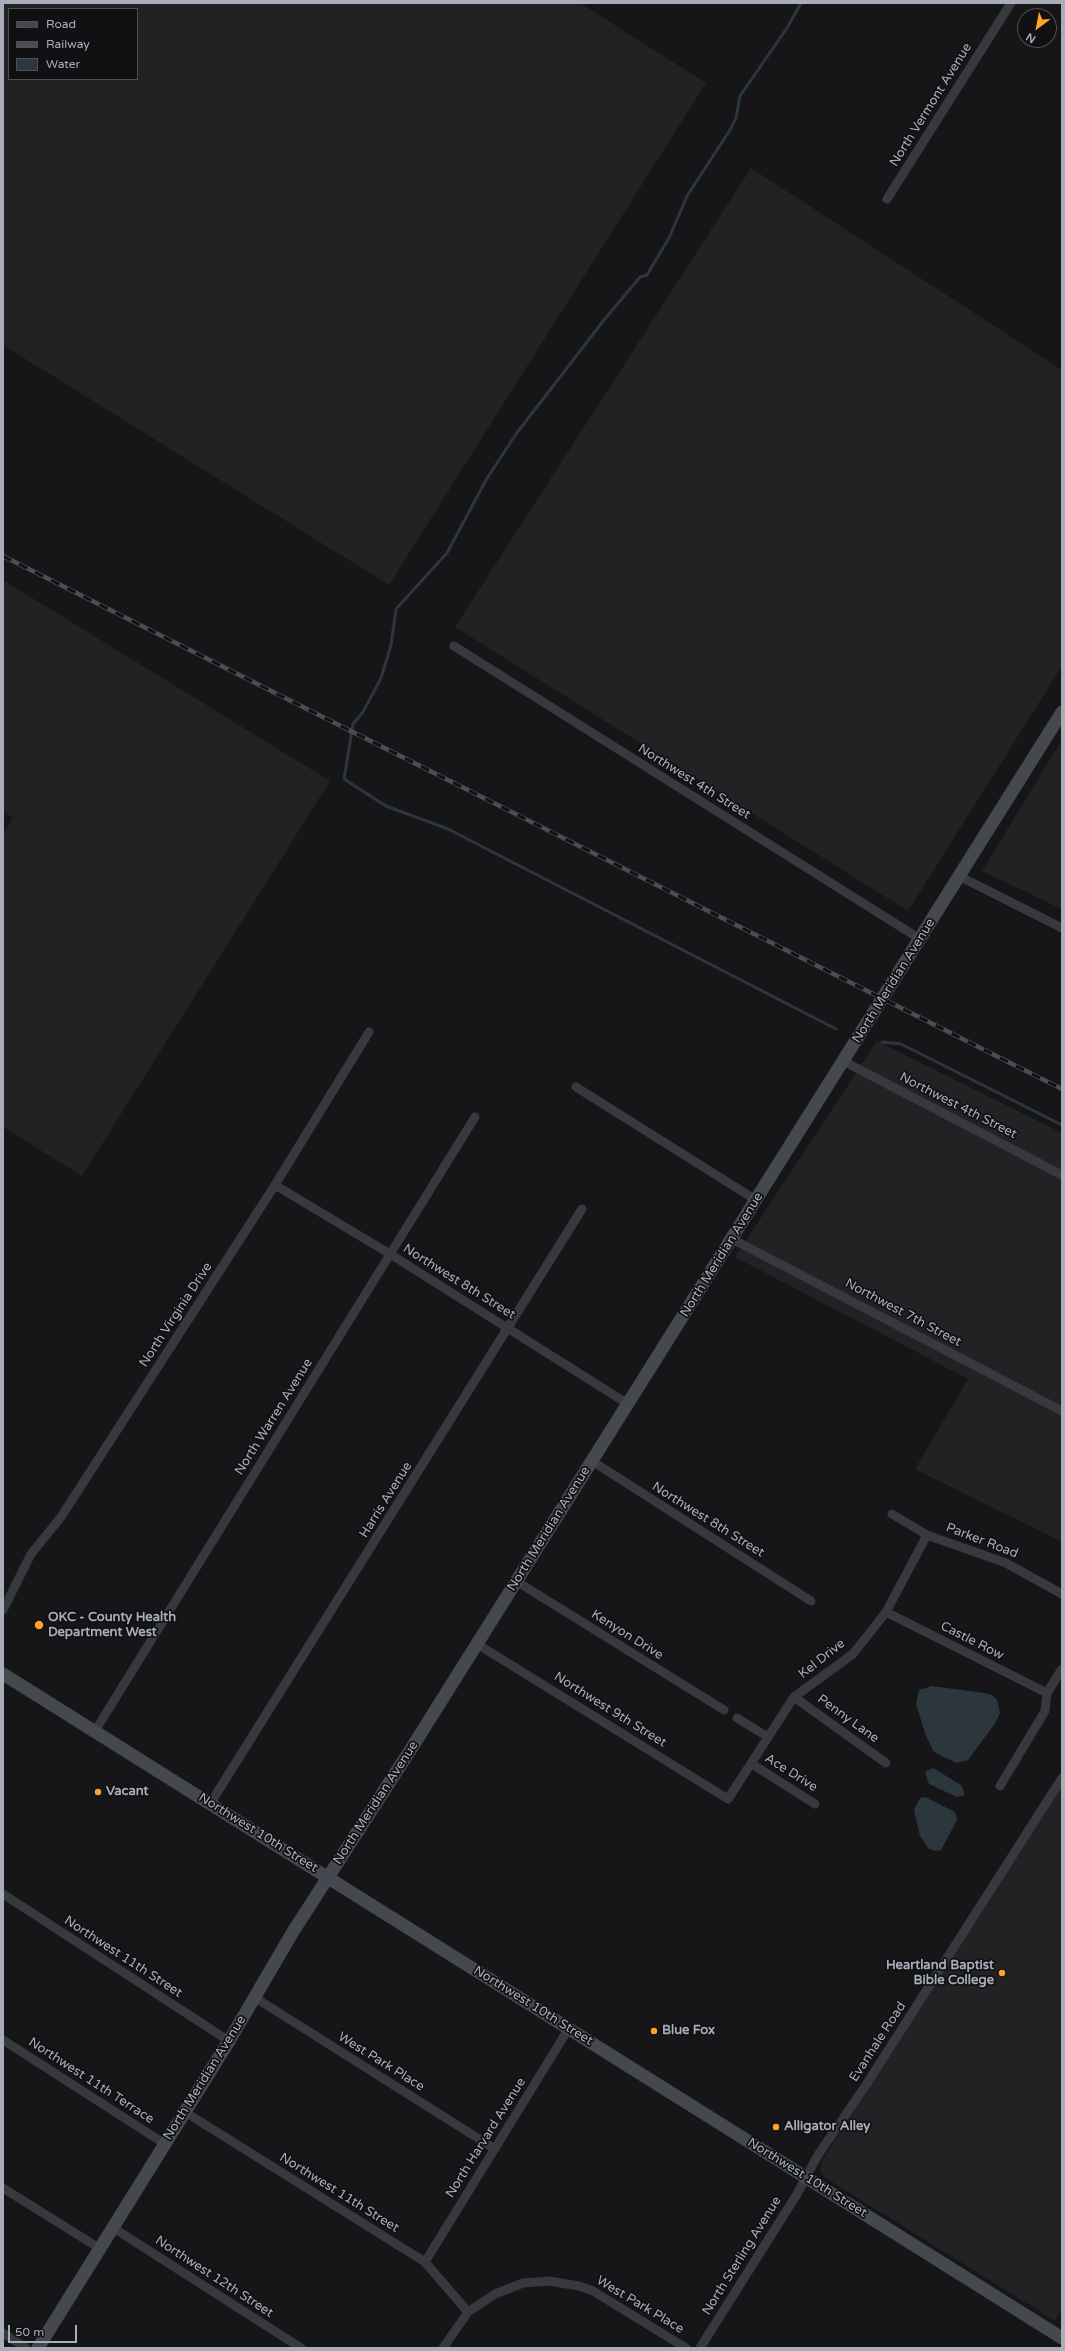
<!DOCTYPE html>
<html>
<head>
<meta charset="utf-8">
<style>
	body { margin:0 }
	#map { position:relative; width:1065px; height:2351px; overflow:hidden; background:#161618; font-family:"Varela Round",sans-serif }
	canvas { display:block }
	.frame { position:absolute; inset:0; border:4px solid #a7aeb9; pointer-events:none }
	.legend { position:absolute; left:8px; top:8px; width:130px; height:72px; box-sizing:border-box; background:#111113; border:1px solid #4d5055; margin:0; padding:5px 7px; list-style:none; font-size:12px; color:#a7aeb9 }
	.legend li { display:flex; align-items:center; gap:8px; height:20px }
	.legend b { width:20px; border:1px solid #4d5055 }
	.north { position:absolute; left:1017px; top:8px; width:40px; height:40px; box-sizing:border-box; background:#111113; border:1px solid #4d5055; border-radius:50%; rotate:212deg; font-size:11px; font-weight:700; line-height:16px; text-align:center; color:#a7aeb9 }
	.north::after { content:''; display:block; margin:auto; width:14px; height:18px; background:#ffa327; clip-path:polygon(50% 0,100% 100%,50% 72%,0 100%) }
	.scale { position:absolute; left:8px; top:2325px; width:69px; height:18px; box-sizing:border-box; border:2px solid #a7aeb9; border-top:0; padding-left:5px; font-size:12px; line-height:14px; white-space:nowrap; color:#a7aeb9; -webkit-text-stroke:3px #111113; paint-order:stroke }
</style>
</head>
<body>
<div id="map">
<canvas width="1065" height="2351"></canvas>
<div class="frame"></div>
<ul class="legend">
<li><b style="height:5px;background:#45484e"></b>Road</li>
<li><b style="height:5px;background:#4a4d53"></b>Railway</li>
<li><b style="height:11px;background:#2b373d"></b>Water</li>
</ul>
<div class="north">N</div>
<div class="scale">50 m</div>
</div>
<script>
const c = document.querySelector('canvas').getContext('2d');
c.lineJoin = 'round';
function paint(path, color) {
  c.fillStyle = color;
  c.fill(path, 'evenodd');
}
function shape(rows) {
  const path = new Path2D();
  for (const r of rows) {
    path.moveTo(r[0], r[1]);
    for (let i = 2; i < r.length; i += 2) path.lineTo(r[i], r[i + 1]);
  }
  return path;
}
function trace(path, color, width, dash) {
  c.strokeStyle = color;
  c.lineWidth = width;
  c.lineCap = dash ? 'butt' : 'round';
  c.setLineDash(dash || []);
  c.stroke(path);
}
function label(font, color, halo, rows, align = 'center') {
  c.font = font + ' "Varela Round",sans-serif';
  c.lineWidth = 3.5;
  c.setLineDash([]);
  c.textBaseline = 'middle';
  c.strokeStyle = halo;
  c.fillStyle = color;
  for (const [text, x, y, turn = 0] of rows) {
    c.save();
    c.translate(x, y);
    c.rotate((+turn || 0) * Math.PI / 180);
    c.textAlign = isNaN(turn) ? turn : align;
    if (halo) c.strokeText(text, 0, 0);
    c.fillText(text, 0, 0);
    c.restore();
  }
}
paint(shape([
	[3,3,580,3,706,83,389,585,3,345],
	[9,9,137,9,137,79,9,79],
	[751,168,1062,370,1062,666,908,911,455,627],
	[3,580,330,781,82,1176,3,1127,3,834,13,818,3,811],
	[1062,740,1062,909,982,871],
	[877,1041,1062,1133,1062,1542,915,1469,968,1379,735,1257],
	[1062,1784,1062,2309,1055,2321,824,2177,820,2170,821,2162]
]), '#222225');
paint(shape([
	[932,1686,984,1693,992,1695,997,1700,1000,1713,994,1725,968,1760,956,1763,934,1752,926,1736,916,1704,919,1690],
	[933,1768,961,1785,965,1795,957,1797,929,1784,925,1772],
	[925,1797,955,1812,957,1820,941,1850,936,1851,929,1849,920,1836,914,1810,920,1798]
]), '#2b373d');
trace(shape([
	[801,3,787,28,740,96,736,118,730,130,687,196,669,238,647,275,640,277,604,320,516,434,486,480,447,553,396,609,391,645,381,678,363,712,353,724,344,779,386,806,448,829,836,1029],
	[882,1042,901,1044,1062,1125]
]), '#2b373d', 3);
trace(shape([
	[887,199,1011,3],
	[454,646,920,939],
	[959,876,1062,928],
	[843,1061,1062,1175],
	[576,1087,756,1200],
	[275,1185,390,1254,628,1404],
	[732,1239,1062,1411],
	[592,1461,811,1601],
	[892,1514,927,1535,1006,1563,1062,1594],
	[516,1581,724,1710],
	[3,1610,31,1554,61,1517,275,1185,369,1032],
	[886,1612,1047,1693],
	[477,1644,728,1799,794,1697,853,1654,886,1612,927,1535],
	[794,1697,886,1763],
	[737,1718,768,1737],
	[95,1731,475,1117],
	[752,1764,815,1804],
	[1000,1786,1045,1711,1047,1693,1062,1669],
	[210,1804,582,1209],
	[3,1894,229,2041],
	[254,1997,495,2149],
	[3,2040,165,2144],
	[185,2112,425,2262,468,2312],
	[3,2188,99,2248],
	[112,2227,301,2348],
	[425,2262,569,2028],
	[3,2333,26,2348],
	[443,2348,468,2312,495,2294,523,2283,549,2281,579,2286,593,2291,686,2348],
	[700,2348,797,2194,818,2155,866,2085,1062,1778]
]), '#37393e', 9);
trace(shape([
	[3,1674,1062,2338],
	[38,2348,229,2041,294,1930,411,1749,1062,712]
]), '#45484e', 13);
const rail = shape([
	[3,556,1062,1089]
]);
trace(rail, '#4a4d53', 4.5);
trace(rail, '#111113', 3, [9]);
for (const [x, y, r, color] of [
	[39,1625,5,"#ffa327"],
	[98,1792,4,"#ffa327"],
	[1002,1973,4,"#ffa327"],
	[654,2031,4,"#ffa327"],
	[776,2127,4,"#ffa327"]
]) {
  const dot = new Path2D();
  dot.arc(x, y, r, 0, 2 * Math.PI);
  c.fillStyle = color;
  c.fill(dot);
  trace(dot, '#111113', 1.5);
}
label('13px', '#a7aeb9', '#111113', [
	["North Vermont Avenue",931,105,-58],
	["Northwest 4th Street",694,782,32],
	["North Meridian Avenue",894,981,-58],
	["Northwest 4th Street",958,1106,27],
	["North Meridian Avenue",722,1255,-58],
	["Northwest 8th Street",459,1282,32],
	["Northwest 7th Street",903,1313,28],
	["North Virginia Drive",176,1315,-57],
	["North Warren Avenue",274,1417,-58],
	["Harris Avenue",386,1500,-58],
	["Northwest 8th Street",708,1520,32],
	["North Meridian Avenue",549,1529,-58],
	["Parker Road",982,1541,21],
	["Kenyon Drive",627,1635,32],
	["Castle Row",972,1641,27],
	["Kel Drive",822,1659,-38],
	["Northwest 9th Street",610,1710,32],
	["Penny Lane",848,1719,36],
	["Ace Drive",791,1773,32],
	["North Meridian Avenue",376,1803,-57],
	["Northwest 10th Street",258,1833,32],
	["Northwest 11th Street",123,1957,33],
	["Northwest 10th Street",533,2006,32],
	["Evanhale Road",878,2042,-57],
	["West Park Place",381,2062,32],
	["North Meridian Avenue",205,2078,-58],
	["Northwest 11th Terrace",91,2081,33],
	["North Harvard Avenue",486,2138,-58],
	["Northwest 10th Street",807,2178,32],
	["Northwest 11th Street",339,2193,32],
	["North Sterling Avenue",742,2256,-58],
	["Northwest 12th Street",214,2277,33],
	["West Park Place",640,2305,31]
]);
label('bold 13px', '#a7aeb9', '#111113', [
	["OKC - County Health",48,1618],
	["Department West",48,1633],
	["Vacant",106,1792],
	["Heartland Baptist",994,1966,"right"],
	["Bible College",994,1981,"right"],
	["Blue Fox",662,2031],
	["Alligator Alley",784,2127]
], 'left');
</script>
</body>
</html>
